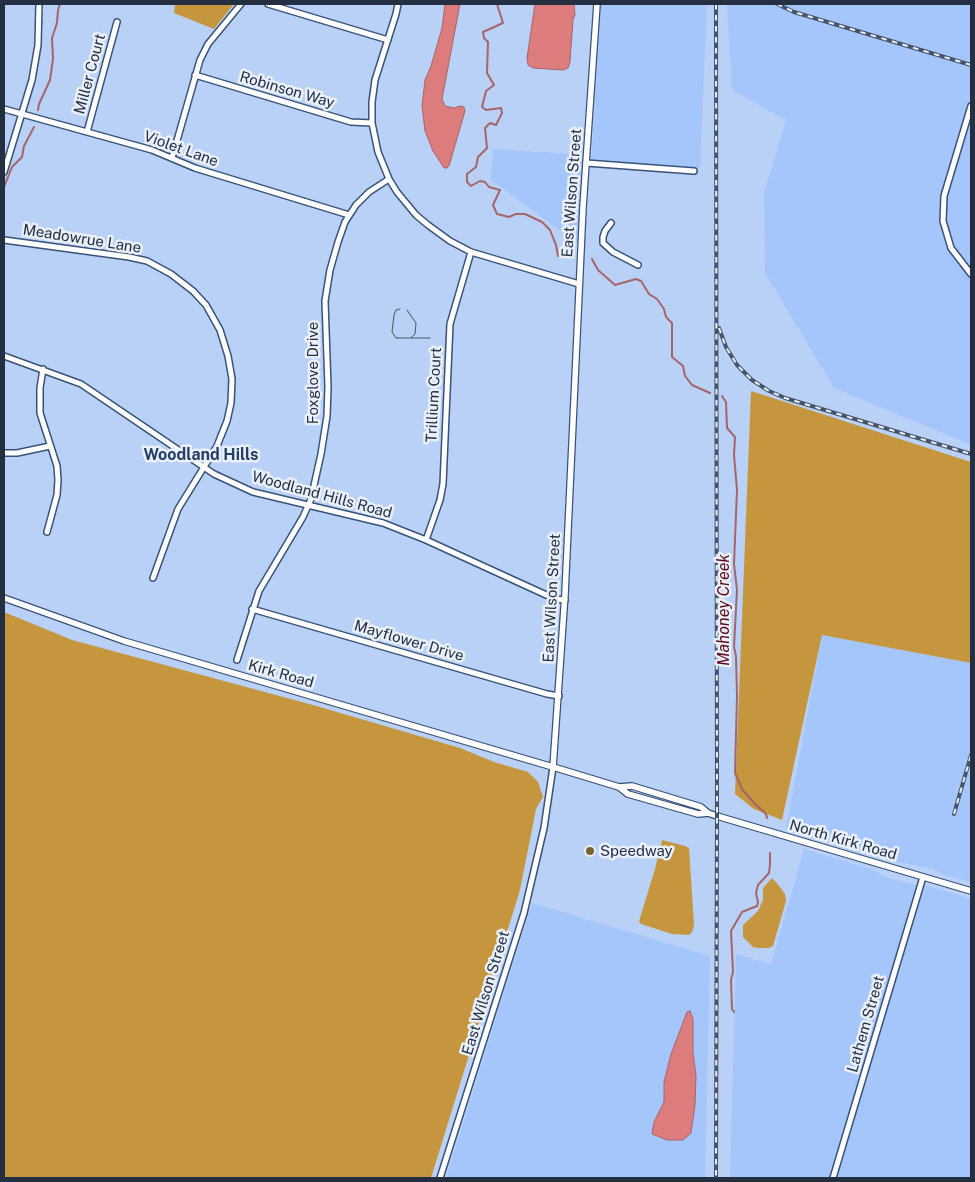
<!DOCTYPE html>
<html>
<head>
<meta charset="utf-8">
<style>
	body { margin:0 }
	#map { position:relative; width:975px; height:1182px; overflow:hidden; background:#b9d1f6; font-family:"Public Sans",sans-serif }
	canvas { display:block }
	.frame { position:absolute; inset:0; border:5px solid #242f42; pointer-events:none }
</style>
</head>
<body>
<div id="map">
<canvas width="975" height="1182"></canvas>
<div class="frame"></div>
</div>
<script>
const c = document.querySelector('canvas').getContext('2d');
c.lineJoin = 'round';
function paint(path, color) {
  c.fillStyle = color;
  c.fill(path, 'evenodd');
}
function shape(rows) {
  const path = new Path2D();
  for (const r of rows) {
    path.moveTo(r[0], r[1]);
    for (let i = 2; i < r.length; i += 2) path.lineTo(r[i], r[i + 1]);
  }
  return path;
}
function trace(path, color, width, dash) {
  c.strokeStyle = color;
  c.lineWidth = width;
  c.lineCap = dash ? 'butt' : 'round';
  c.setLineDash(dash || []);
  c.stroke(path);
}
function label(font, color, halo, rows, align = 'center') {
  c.font = font + ' "Public Sans",sans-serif';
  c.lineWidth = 5;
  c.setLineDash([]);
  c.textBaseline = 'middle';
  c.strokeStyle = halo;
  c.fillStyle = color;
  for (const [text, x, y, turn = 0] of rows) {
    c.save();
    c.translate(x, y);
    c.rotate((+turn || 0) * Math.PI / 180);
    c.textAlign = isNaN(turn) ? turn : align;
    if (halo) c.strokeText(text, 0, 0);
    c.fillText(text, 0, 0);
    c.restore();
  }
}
paint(shape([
	[600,4,707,4,700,168,591,162],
	[727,4,971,4,971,445,834,388,765,273,764,192,786,120,732,90],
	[493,149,585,155,579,244,491,180],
	[822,635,971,663,971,882,944,875,933,869,893,861,786,829],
	[804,849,871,869,883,876,911,884,929,886,971,899,971,1178,730,1178,736,954,771,964],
	[532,903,710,956,705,1178,446,1178]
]), '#a5c6fb');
paint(shape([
	[175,4,234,4,214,29,174,13],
	[751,391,971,462,971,663,822,635,782,820,754,809,735,794],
	[4,612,72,640,313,705,460,748,494,762,528,772,538,782,543,797,536,809,520,890,431,1178,4,1178],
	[662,840,685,846,689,848,694,925,692,932,689,935,672,934,641,924,639,921,655,869],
	[772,878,776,882,785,894,786,901,773,946,769,948,758,948,753,947,743,937,743,925,758,911,763,900,763,888]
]), '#c5963e');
const water = shape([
	[445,4,460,4,442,99,445,106,454,108,460,106,464,107,465,111,449,166,447,168,444,168,433,151,425,131,422,106,425,80,431,66,442,28,445,4],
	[535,4,574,4,575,15,573,19,570,62,568,68,563,70,533,68,528,65,527,58,535,4],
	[690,1011,693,1019,693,1053,696,1076,695,1105,691,1133,683,1140,667,1140,652,1134,654,1122,664,1102,664,1082,671,1054,687,1012,690,1011]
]);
paint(water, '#dc7c7d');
trace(water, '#a5656b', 1);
trace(shape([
	[497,4,503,23,483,32,484,38,488,42,487,73,494,85,486,91,482,107,486,110,501,108,502,113,496,125,490,123,485,128,487,148,478,157,476,167,467,174,467,182,471,186,480,181,485,182,489,187,500,190,493,205,497,214,509,217,516,214,525,214,542,222,550,230,556,245,558,256,572,257],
	[38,110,39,104,50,80,53,59,52,38,57,23,58,10,60,4],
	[4,187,12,167,22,157,24,146,34,127],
	[592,259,598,270,615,285,636,279,641,281,649,294,657,299,664,309,666,317,672,323,672,357,683,366,685,376,692,385,710,393],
	[722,396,726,402,727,428,735,437,734,455,737,490,734,564,737,590,734,647,736,656,737,696,735,773,742,789,756,805,766,814,767,818],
	[734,1012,732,1009,731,980,733,972,731,931,742,912,757,906,758,902,756,893,758,885,769,873,770,864,770,853]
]), '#a5656b', 2);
const minor = shape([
	[268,4,388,40],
	[398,4,396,14,375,80,372,102,372,123,378,152,389,179,397,192,416,215,428,225,450,241,471,252,579,284],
	[195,75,351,122,372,123],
	[971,106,944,196,943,221,951,248,971,274],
	[4,109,152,150,195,168,349,215],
	[87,132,117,22],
	[172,158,200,60,208,44,241,4],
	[586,163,694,171],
	[4,172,32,80,38,45,39,4],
	[611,223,605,231,603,237,603,243,613,252,638,265],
	[4,240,129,257,147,261,171,274,193,291,206,305,220,330,228,356,232,379,231,403,227,421,217,446,178,509,153,578],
	[4,356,81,384,214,474,253,492,383,523,426,540,555,599,565,600],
	[43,369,40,388,40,413,57,466,58,480,57,495,47,532],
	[4,453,17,453,50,446],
	[426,540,440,500,443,484,450,324,471,252],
	[252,609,547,694,559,696],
	[237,660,259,591,303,517,311,499,321,454,327,416,328,387,325,301,330,270,338,242,345,222,356,205,369,192,389,179],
	[440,1178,524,913,544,828,553,767],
	[833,1178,923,877]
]);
const tertiary = shape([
	[4,598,124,641,563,770,619,787,628,794,698,814,708,813,717,816,971,891],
	[553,767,565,594,583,207,597,4],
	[619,787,632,786,701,807,708,813]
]);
trace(minor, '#39527a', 8);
trace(tertiary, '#39527a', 8);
trace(minor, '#fff', 5);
trace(tertiary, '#fff', 5.5);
trace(shape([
	[400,309,396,310,394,315,392,332,396,338,430,338],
	[407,310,416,323,415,334,411,338]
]), '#46546b', 1);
const rail = shape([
	[716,4,717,805,716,1178],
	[777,4,794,12,971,65],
	[719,328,726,347,737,365,752,380,769,391,785,398,971,454],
	[954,814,971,755]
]);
trace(rail, '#46546b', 4);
trace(rail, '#eaf0fa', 2, [5.5]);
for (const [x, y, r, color] of [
	[590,851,5,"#7a5f31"]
]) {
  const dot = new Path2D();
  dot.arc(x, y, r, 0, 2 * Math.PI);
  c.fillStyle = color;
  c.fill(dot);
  trace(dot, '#eaf0fa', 2);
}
label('15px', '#242f42', '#eaf0fa', [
	["Miller Court",90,74,-75],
	["Robinson Way",287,90,16],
	["Violet Lane",181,149,20],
	["East Wilson Street",572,193,-86],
	["Meadowrue Lane",82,239,9],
	["Foxglove Drive",313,373,-90],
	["Trillium Court",434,395,-87],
	["Woodland Hills Road",322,495,15],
	["East Wilson Street",552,598,-87],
	["Mayflower Drive",409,641,16],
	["Kirk Road",281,674,16],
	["North Kirk Road",843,840,16],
	["East Wilson Street",486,993,-73],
	["Lathem Street",866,1024,-74]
]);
label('15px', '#242f42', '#eaf0fa', [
	["Speedway",600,851]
], 'left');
label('bold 16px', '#263e64', '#eaf0fa', [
	["Woodland Hills",201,455]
]);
label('italic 16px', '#5f0515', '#eaf0fa', [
	["Mahoney Creek",724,610,-90]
]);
</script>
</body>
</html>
